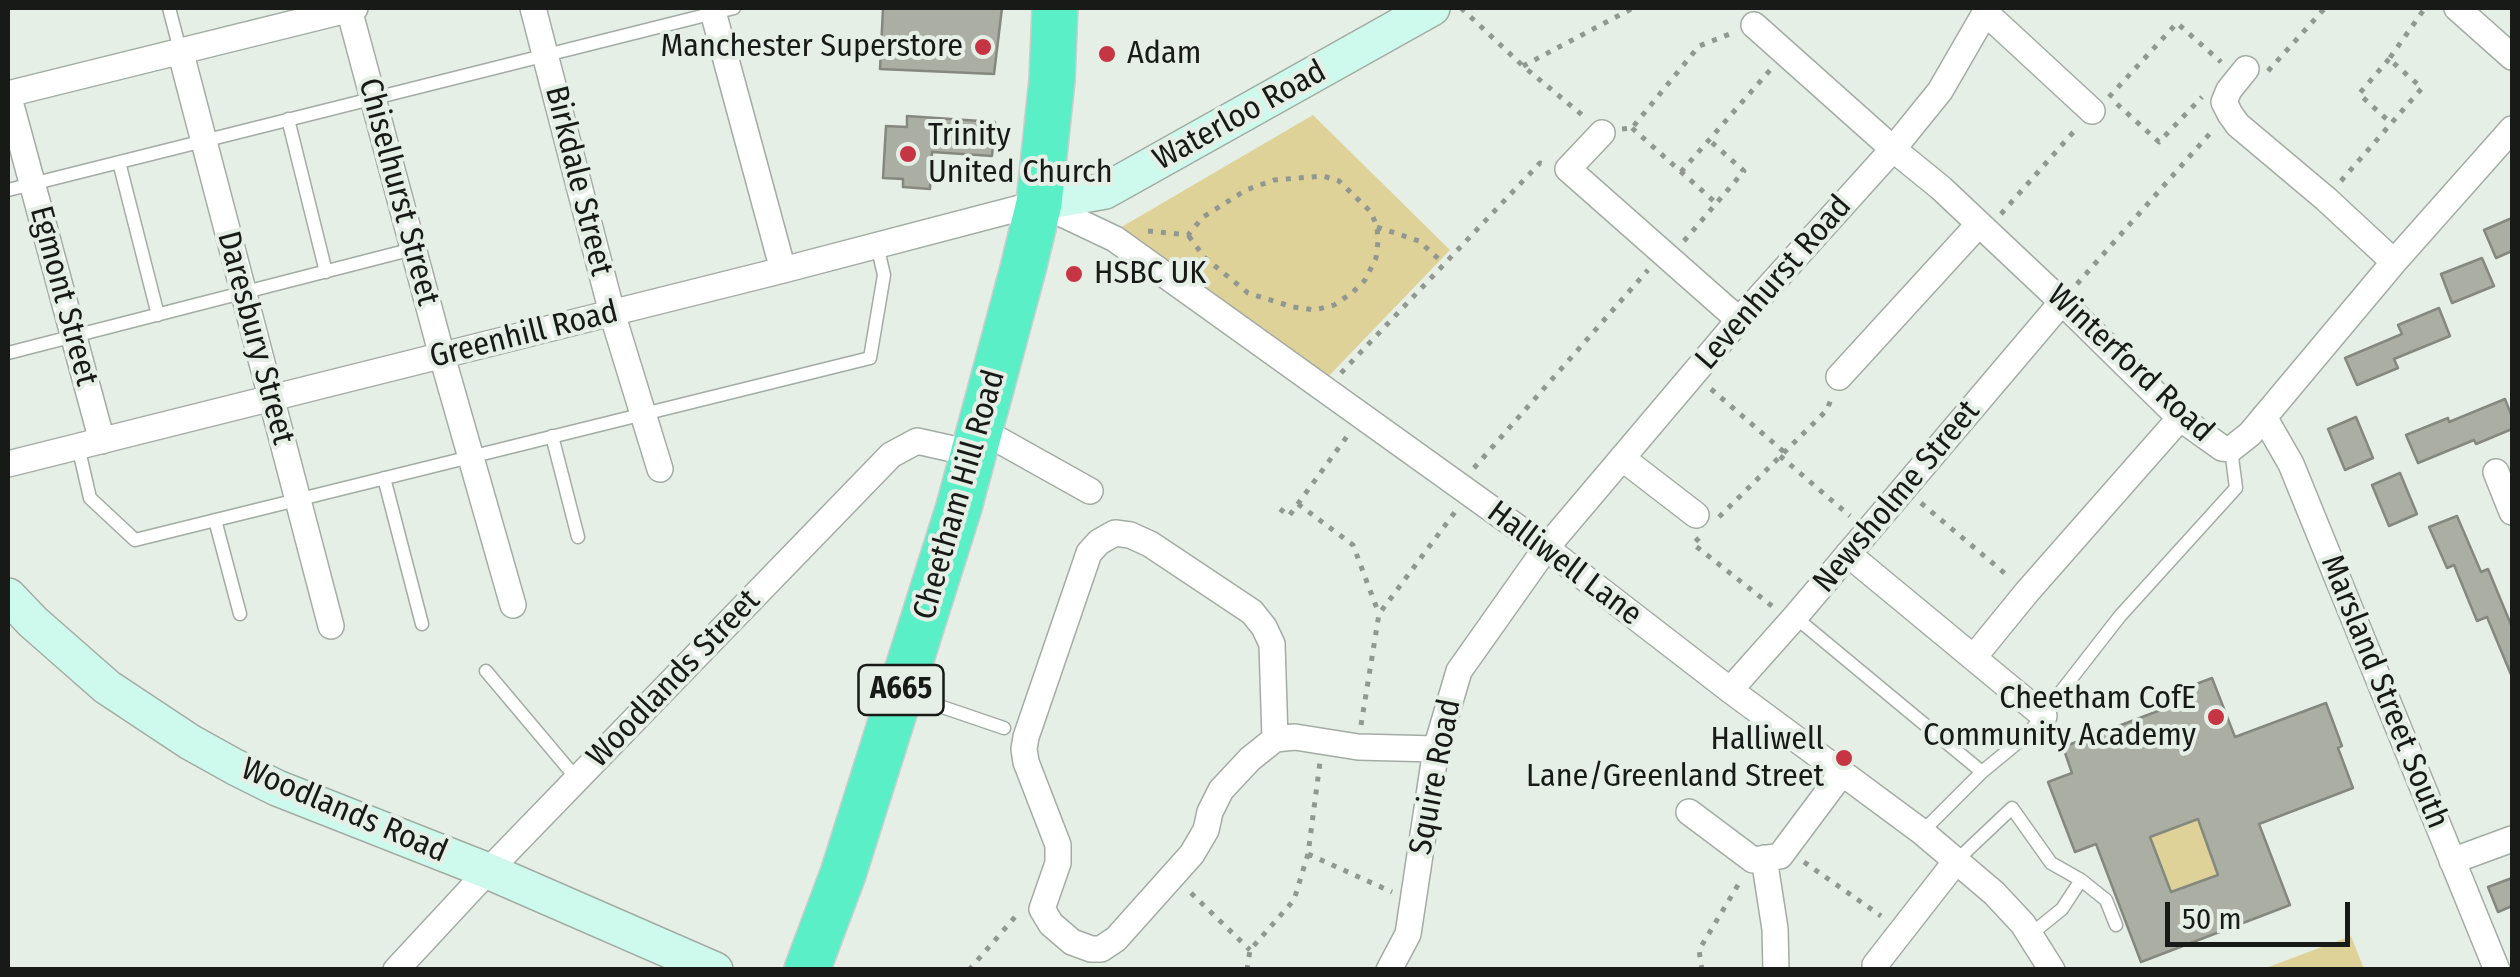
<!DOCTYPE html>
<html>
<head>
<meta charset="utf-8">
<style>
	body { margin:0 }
	#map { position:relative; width:2520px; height:977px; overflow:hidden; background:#e6efe6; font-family:"Fira Sans Condensed",sans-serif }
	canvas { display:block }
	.frame { position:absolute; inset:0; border:10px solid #171a17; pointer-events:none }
	.scale { position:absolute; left:2165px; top:902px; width:185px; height:45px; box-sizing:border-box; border:5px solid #171a17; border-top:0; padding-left:12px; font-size:30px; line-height:35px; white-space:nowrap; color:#171a17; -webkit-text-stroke:8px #e6efe6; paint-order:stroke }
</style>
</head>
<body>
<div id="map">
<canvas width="2520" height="977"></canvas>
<div class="frame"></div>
<div class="scale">50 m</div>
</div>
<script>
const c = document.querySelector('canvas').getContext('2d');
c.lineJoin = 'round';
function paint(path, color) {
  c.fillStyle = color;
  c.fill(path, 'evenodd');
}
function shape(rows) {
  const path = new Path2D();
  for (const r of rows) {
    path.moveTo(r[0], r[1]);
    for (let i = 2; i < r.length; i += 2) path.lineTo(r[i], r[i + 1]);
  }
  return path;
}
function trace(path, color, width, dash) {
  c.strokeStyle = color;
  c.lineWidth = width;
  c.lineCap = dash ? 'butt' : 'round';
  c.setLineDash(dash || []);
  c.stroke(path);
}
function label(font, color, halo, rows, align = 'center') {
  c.font = font + ' "Fira Sans Condensed",sans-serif';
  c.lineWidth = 8;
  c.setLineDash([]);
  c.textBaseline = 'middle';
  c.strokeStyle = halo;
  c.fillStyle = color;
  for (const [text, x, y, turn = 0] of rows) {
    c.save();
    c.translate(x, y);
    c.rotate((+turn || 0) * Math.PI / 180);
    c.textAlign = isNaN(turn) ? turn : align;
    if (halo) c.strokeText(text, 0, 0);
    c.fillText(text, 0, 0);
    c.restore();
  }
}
paint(shape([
	[1313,115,1450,250,1325,380,1118,229],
	[2198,819,2219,875,2171,892,2150,837],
	[2351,936,2364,969,2263,969]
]), '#dfd299');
const building = shape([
	[883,8,1002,8,994,74,880,69,883,8],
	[907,116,995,122,992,156,932,152,930,189,903,187,903,179,883,178,886,126,907,127,907,116],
	[2512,218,2512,251,2496,258,2484,230,2512,218],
	[2482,258,2494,286,2452,303,2441,274,2482,258],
	[2439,308,2450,336,2394,359,2398,368,2357,385,2345,358,2402,334,2398,325,2439,308],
	[2505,399,2512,417,2512,429,2476,444,2474,440,2418,463,2406,435,2448,418,2449,422,2505,399],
	[2356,417,2373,458,2345,470,2328,429,2356,417],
	[2400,473,2417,514,2389,526,2372,485,2400,473],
	[2457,516,2481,572,2488,569,2512,627,2512,677,2487,617,2477,621,2454,565,2447,568,2429,527,2457,516],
	[2212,678,2235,737,2326,703,2342,746,2338,748,2353,788,2259,824,2290,905,2141,962,2096,844,2075,852,2048,782,2072,773,2063,747,2187,700,2183,689,2212,678],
	[2198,819,2218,875,2171,892,2150,837,2198,819],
	[2512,878,2512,906,2498,912,2488,887,2512,878]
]);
paint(building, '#aaaea3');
trace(building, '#85887e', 2.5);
const lane = shape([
	[169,8,180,50],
	[288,119,326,272],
	[119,162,158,315],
	[8,190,734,8],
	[8,353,413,249],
	[552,436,578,537],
	[78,446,90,498,135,540,870,358,884,275,877,245],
	[384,478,422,624],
	[215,520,240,614],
	[1795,617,1982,772],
	[486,671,577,779],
	[907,695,1004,728],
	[1922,832,1982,772,2028,734,2120,616,2236,488,2231,449],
	[1957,860,2012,808,2051,863,2081,880,2062,909,2031,934],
	[2081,880,2106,900,2116,925]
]);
const street = shape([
	[533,8,612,313,660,469],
	[712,8,783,270],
	[2457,8,2512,57],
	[349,9,442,356,513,605],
	[1987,14,2092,111],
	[1754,25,1893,149,1941,188,2062,302,2180,418,2222,448,2231,449,2250,434,2394,262,2512,129],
	[180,50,331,626],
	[2246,69,2229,90,2224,102,2230,114,2238,125,2326,199,2394,262],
	[1602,133,1568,169,1739,320],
	[1839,377,1979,224],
	[2264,417,2291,464,2497,970],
	[981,430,1090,491],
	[102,441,8,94,355,8],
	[1622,458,1696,515],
	[8,464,783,270,1039,203,1115,239,1546,548,1730,690,1922,832,1994,893,2023,924,2052,970],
	[2496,472,2512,512],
	[1848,554,2044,716],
	[1974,657,2027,592,2180,418],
	[1730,690,1795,617,2062,302],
	[1275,739,1272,644,1264,627,1252,612,1150,544,1130,535,1115,533,1099,542,1089,553,1026,737,1024,749,1026,762,1058,845,1058,863,1042,909,1051,924,1072,942,1091,949,1101,949,1116,939,1192,854,1206,830,1210,812,1221,790,1250,759,1275,739,1295,737,1358,747,1436,749],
	[1689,812,1753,860,1780,856,1842,773],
	[1764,858,1775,929,1776,970],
	[2452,861,2512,839],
	[1875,965,1957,860],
	[396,970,488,871,891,455,917,441,975,454],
	[1389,970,1408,934,1436,749,1459,671,1546,548,1739,320,1893,149,1940,91,1988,8]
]);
const secondary = shape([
	[1039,203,1105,191,1432,8],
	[8,596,33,622,107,687,190,742,235,767,277,788,488,871,715,970]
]);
const highway = shape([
	[807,970,843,874,959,507,1023,269,1039,203,1052,80,1055,8]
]);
trace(lane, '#a3aca4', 15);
trace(street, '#a3aca4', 28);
trace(secondary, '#a3aca4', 38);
trace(highway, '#cccdcc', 48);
trace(shape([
	[1461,8,1523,66,1587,119],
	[2389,59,2359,94,2392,124],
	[1523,66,1633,8],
	[2268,71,2325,8],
	[2109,97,2177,23,2221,62],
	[2117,104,2159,142,2202,97],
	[1632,128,1716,203],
	[1622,129,1632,128,1699,46,1735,32],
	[1681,172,1771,69],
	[2341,181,2422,88,2389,59,2425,8],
	[2001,214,2076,129],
	[1377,227,1419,241,1443,263],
	[1148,231,1188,235,1203,217,1246,190,1274,180,1323,176,1339,181,1371,212,1377,227,1378,241,1376,258,1365,280,1352,293,1334,305,1315,310,1293,307,1248,293,1204,257,1188,235],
	[1684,241,1744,171,1708,139],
	[2077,284,2212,131],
	[1341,373,1540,163,1544,164],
	[1711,389,1784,452],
	[1780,456,1850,516],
	[1474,468,1648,270],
	[1921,503,2008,576],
	[1298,504,1353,545,1379,614],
	[1280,509,1289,516,1348,435],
	[1719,517,1827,410,1831,399],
	[1699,538,1693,544,1772,606],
	[1361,725,1379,614,1455,512],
	[1308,854,1392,892],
	[1804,862,1881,916],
	[1191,893,1250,950],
	[969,970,1015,917,1020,915],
	[1247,970,1250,950,1294,900,1308,854,1320,762],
	[1702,970,1699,950,1741,880]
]), '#919891', 5, [5, 8]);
trace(lane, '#fff', 12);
trace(street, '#fff', 25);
trace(secondary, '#cefaee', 35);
trace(highway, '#5befc7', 45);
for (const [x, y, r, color] of [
	[983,47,10,"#c53543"],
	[1107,54,10,"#c53543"],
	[908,154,10,"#c53543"],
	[1074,274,10,"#c53543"],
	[2216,717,10,"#c53543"],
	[1844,758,10,"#c53543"]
]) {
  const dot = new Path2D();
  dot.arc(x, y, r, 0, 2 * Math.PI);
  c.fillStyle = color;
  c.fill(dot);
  trace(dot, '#e6efe6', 4);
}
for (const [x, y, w] of [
	[901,690,85]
]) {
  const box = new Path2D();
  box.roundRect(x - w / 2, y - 25, w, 50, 8);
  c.fillStyle = '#e6efe6';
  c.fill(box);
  trace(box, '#171a17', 2.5);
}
label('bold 30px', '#171a17', null, [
	["A665",901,690]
]);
label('32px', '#171a17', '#e6efe6', [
	["Manchester Superstore",963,47],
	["Adam",1127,54,"left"],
	["Trinity",928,136,"left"],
	["United Church",928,173,"left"],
	["HSBC UK",1094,274,"left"],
	["Cheetham CofE",2196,699],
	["Community Academy",2196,736],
	["Halliwell",1824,740],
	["Lane/Greenland Street",1824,777]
], 'right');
label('32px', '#171a17', '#e6efe6', [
	["Waterloo Road",1240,116,-29],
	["Birkdale Street",578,181,76],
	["Chiselhurst Street",398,192,75],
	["Levenhurst Road",1774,283,-49],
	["Egmont Street",63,296,75],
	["Greenhill Road",524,335,-14],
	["Daresbury Street",255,338,75],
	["Winterford Road",2130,364,43],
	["Cheetham Hill Road",960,495,-74],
	["Newsholme Street",1897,497,-50],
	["Halliwell Lane",1564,564,37],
	["Woodlands Street",674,679,-46],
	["Marsland Street South",2384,692,68],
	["Squire Road",1436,777,-79],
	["Woodlands Road",344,811,23]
]);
</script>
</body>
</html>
